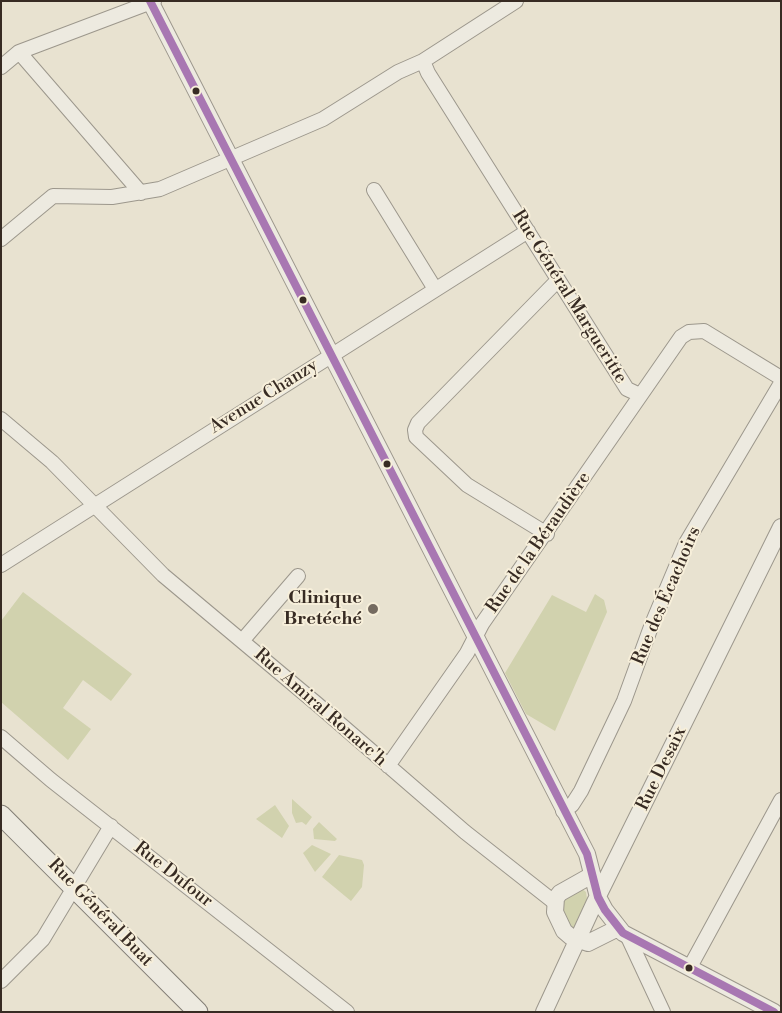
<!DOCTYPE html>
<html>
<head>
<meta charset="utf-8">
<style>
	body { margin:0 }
	#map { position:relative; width:782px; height:1013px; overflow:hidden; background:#e8e2d0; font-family:"Libre Bodoni",serif }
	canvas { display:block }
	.frame { position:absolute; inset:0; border:2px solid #372b23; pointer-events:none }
</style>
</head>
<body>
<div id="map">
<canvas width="782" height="1013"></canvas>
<div class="frame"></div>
</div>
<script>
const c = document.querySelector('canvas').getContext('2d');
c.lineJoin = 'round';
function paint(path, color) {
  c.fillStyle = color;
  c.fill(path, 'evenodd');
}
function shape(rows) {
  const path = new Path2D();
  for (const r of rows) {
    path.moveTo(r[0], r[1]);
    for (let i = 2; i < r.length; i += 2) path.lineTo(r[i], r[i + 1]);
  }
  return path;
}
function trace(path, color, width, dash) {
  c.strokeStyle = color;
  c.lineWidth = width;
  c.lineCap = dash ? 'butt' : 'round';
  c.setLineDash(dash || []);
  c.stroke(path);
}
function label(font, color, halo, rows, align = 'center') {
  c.font = font + ' "Libre Bodoni",serif';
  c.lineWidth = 4;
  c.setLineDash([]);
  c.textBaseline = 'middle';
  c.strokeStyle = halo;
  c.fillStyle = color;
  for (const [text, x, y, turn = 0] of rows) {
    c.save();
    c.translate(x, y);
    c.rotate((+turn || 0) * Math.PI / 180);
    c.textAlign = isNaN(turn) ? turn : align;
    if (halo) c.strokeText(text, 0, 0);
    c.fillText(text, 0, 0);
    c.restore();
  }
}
paint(shape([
	[23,592,132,674,111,701,83,680,63,708,91,729,68,760,1,702,1,621],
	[595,594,604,600,607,612,555,731,526,714,505,673,552,595,586,612],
	[292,799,312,817,306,825,302,822,296,823,292,813],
	[275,805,289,826,282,838,256,819],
	[319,822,337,839,335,841,314,839,313,829],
	[312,845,331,854,315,872,303,853],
	[339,855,362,860,364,865,362,887,351,901,322,877],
	[581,888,586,892,587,899,573,929,564,916,562,900]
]), '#d1d2ae');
const minor = shape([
	[19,52,141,193],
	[423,61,428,73,627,389,640,395],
	[1,67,19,52,154,1],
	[374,190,435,289],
	[1,239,53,196,112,197,160,189,323,119,398,72,423,61,516,1],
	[1,419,52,462,163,575,317,704,465,832,554,902],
	[547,534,467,485,416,437,415,430,418,423,558,280],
	[1,565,528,231],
	[242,641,298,576],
	[1,737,51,780,347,1012],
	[388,766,467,653,482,624,681,337,689,332,704,331,781,378],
	[563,811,572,805,581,791,624,701,652,624,686,543,781,383],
	[628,937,663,1012],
	[690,967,781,800],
	[1,981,43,939,111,826]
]);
const tertiary = shape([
	[150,1,587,854,598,897,605,910,623,933,774,1012],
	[592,875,560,893,556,898,555,912,564,931,571,937,588,943,618,928],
	[544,1012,594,904,781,527]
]);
const secondary = shape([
	[1,815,198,1012]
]);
trace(minor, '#9c978c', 16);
trace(tertiary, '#9c978c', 18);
trace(secondary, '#837e75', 21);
trace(minor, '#edeae0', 14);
trace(tertiary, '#edeae0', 16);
trace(secondary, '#edeae0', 19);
trace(shape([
	[150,1,587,854,598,897,605,910,623,933,774,1012]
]), '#a877b2', 8);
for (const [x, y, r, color] of [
	[196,91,4.5,"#372b23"],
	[303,300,4.5,"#372b23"],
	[387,464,4.5,"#372b23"],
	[373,609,6,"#756b60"],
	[689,968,4.5,"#372b23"]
]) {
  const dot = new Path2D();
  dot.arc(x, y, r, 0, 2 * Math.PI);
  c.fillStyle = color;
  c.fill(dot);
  trace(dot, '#f7efda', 2);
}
label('18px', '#372b23', '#f7efda', [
	["Rue Général Margueritte",569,297,58],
	["Avenue Chanzy",264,397,-32],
	["Rue de la Béraudière",539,543,-55],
	["Rue des Écachoirs",667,596,-67],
	["Rue Amiral Ronarc'h",320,708,41],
	["Rue Desaix",662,769,-64],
	["Rue Dufour",173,875,38],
	["Rue Général Buat",100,913,46]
]);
label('bold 18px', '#372b23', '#f7efda', [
	["Clinique",362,599],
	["Bretéché",362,620]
], 'right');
</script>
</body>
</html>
